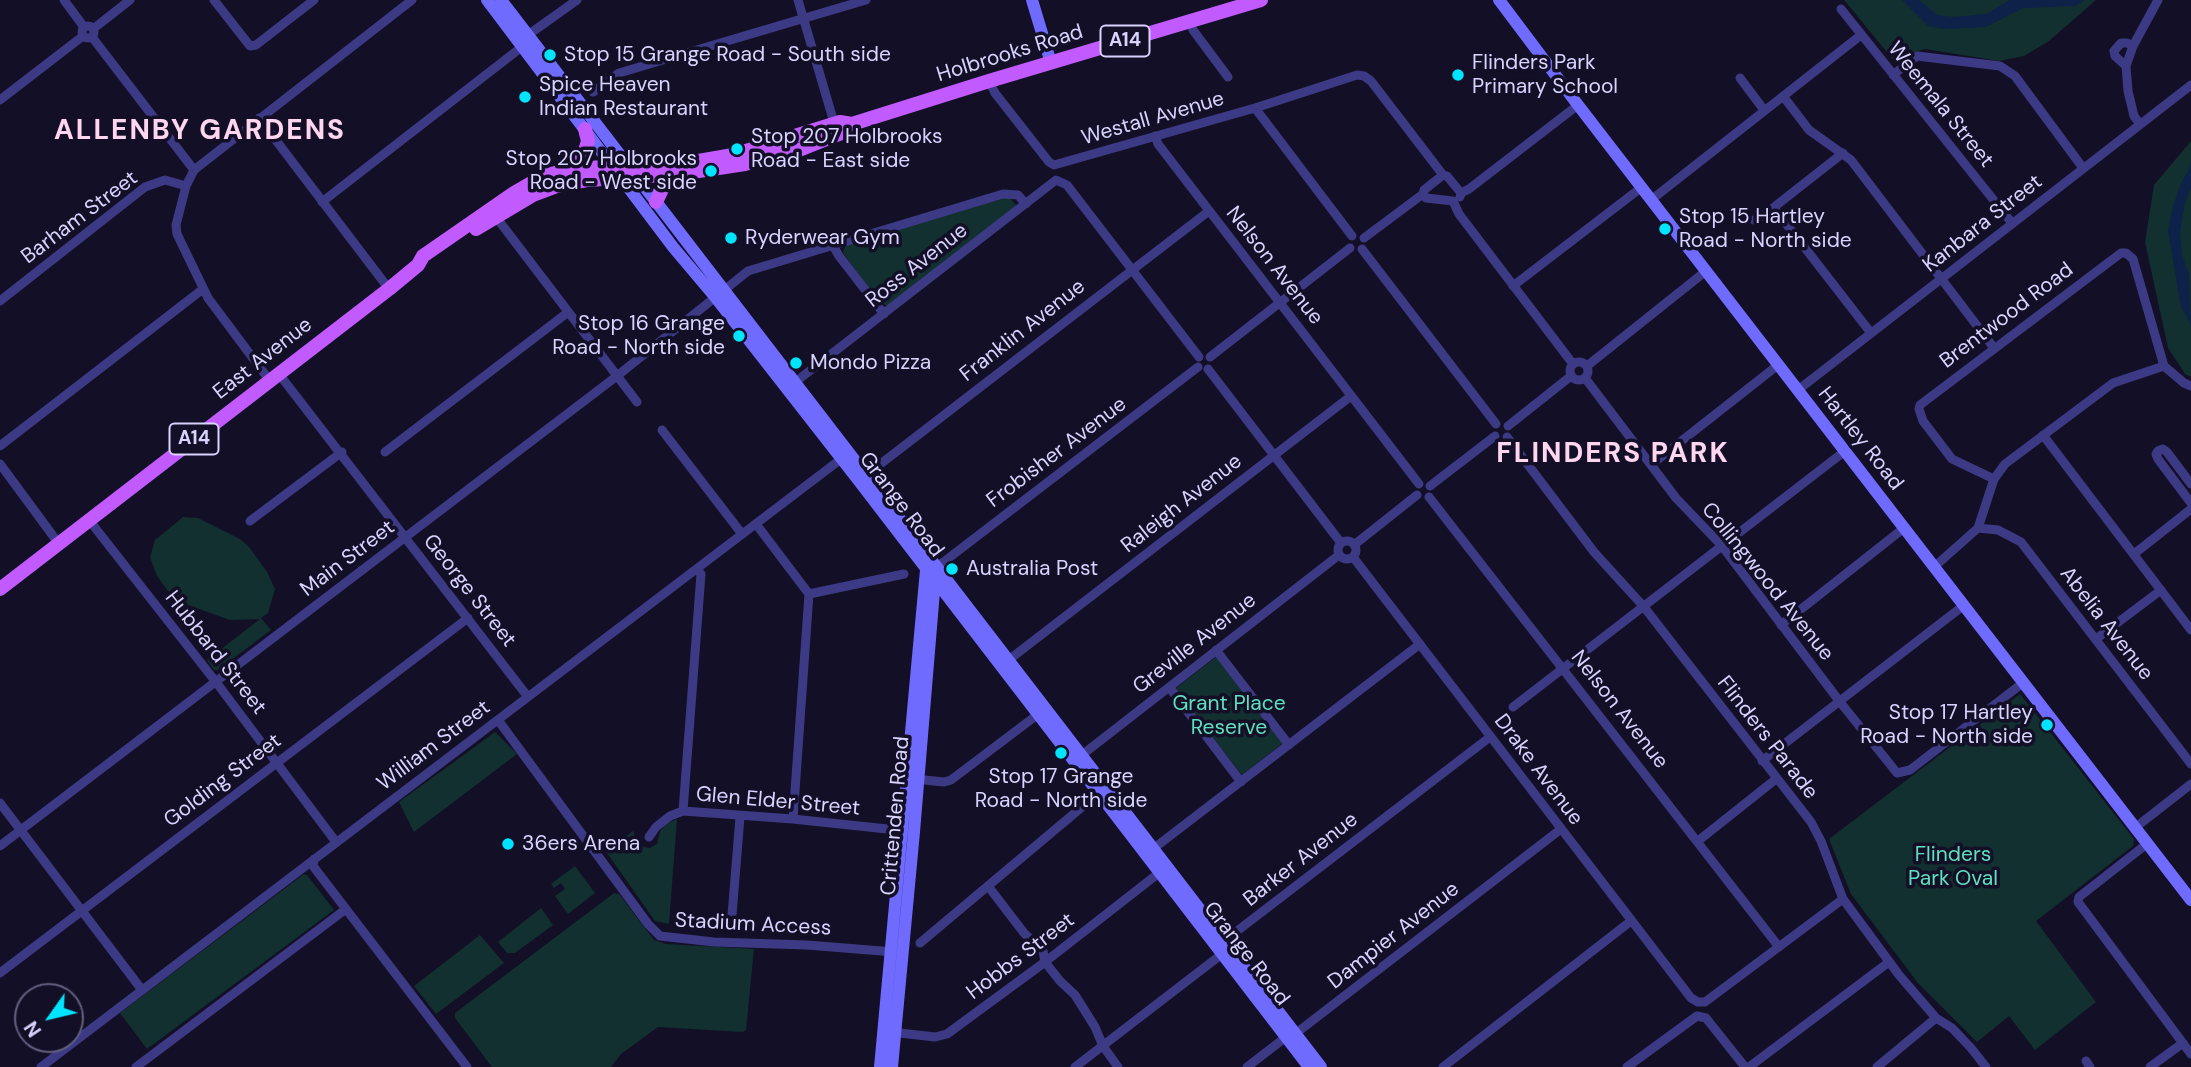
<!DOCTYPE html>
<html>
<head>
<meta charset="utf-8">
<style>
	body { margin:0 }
	#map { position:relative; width:2191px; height:1067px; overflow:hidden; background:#130f26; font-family:"DM Sans",sans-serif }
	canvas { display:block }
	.north { position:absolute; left:14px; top:983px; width:70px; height:70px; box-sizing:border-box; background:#130f26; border:2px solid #625e7d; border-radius:50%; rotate:236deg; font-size:19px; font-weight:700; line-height:28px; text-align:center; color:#d9d4ff }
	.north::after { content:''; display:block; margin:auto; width:24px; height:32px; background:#00e5ff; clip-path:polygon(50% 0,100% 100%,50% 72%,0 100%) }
</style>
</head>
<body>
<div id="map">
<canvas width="2191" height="1067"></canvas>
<div class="north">N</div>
</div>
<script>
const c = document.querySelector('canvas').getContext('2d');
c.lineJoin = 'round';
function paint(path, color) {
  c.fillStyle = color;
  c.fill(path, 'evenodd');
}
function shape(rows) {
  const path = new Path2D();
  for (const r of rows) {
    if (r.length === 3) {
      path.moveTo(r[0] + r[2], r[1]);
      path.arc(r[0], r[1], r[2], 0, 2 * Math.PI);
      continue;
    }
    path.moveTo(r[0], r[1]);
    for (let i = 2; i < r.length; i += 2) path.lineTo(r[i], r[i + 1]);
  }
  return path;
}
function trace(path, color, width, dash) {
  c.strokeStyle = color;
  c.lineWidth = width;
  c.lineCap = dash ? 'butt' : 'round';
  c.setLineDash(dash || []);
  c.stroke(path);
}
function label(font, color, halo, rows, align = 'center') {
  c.font = font + ' "DM Sans",sans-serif';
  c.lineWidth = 7;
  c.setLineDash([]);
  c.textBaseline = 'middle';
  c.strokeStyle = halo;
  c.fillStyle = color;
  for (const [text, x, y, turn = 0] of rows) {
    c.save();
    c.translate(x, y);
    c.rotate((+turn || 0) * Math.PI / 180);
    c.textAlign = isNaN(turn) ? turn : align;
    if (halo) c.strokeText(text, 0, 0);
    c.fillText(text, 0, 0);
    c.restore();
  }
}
paint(shape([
	[1844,0,2096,0,2049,41,2024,56,1999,61,1925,49,1911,53,1895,62],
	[2191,141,2191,377,2185,374,2168,348,2145,242,2154,185],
	[1009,197,1017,206,889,306,880,303,843,253,845,245],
	[183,517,198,518,240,539,249,547,267,572,275,589,268,613,261,618,271,630,218,670,214,670,207,660,260,619,230,620,188,605,168,591,157,576,150,557,155,540],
	[1216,657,1283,743,1242,775,1175,689],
	[2020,694,2134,839,2133,846,2036,921,2096,1002,2035,1050,2009,1016,1977,1042,1918,983,1851,894,1829,839],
	[495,732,517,754,414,832,399,802],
	[677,819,669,924,655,921,607,853,633,831,637,841,644,847,650,848,657,844,660,831,668,823],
	[575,866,595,893,568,914,555,896,565,889,561,883,554,888,551,884],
	[304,874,307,875,334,910,147,1049,120,1013],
	[614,893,619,894,654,940,666,944,754,949,746,1030,743,1032,658,1027,621,1054,611,1067,492,1067,455,1018,455,1013],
	[541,908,553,925,515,953,507,953,498,942],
	[480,935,504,963,436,1014,414,986]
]), '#12302f');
paint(shape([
	[1902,0,1919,0,1937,15,1954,17,1986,14,2010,0,2085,0,2075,6,2023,8,1986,27,1944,29,1928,26],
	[2191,158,2191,188,2185,202,2180,233,2182,255,2189,274,2191,329,2189,321,2181,307,2168,230,2173,206,2181,183,2190,168]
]), '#0c2248');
trace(shape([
	[64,0,84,27],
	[214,0,250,46,256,45,314,0],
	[798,0,835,126],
	[1841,9,2012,223],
	[1190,22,1193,30,1228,77],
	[88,32,6],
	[93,29,130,0],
	[92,37,194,170],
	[2126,66,2115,56,2114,51,2121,43,2127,43,2133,46],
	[1893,75,1917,56,2000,66,2015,76,2083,168],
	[1740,78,1764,110],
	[989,81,995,93,1049,162,1054,165,1255,108,1357,75,1364,76,1371,81,1443,175,1447,176,1461,193],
	[593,92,619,73,866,0],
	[1783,96,1809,130,1851,160,1994,348],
	[0,100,83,36],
	[1255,108,1352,236],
	[259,118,389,289],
	[2140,124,2134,116,2128,91,2126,66,2133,46,2158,0],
	[1155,136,1158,144,1419,484],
	[186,186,176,225,177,234,208,298,270,381],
	[1423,194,1426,198,1453,201],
	[1460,197,1461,193,1469,189,1578,105],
	[1651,200,1861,35],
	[1453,201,1459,214,1573,364],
	[322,202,523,46,528,35,577,0],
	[1774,208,1871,333],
	[496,217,637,402],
	[1754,220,1764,215,1843,153],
	[1364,238,1423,194,1424,190,1443,175],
	[834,247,839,256,884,314],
	[1362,249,1496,424],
	[1513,286,1642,187],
	[0,301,145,187,165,180,186,186,194,170,412,0],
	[1210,357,1350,248],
	[1579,371,9],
	[1587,366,1706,271],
	[1208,369,1341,543],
	[279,374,528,697],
	[1585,378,1676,498,1722,546,1840,702,1897,773,1910,770,2024,682],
	[794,383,1056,180,1067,185,1199,357],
	[1798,390,2191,85],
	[1508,426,1571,376],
	[662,430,742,534],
	[2043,435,2191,630],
	[1507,437,1594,552,1644,607,1811,822,1821,841,1843,899,1899,975,1936,1018,1952,1028,1971,1048,1986,1067],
	[0,446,203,289],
	[385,452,567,313],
	[0,464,59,544],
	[1651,465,1778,365],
	[861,479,1209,211],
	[1994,479,1952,459,1923,421,1919,409,1920,405,2121,253,2126,253,2133,259,2164,366,2184,383,2191,386],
	[2191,484,2167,452,2163,449,2158,451,2156,454,2158,459,2191,503],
	[1430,486,1495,436],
	[1429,497,1779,947],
	[89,520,219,686,336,842],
	[250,521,342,452],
	[756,524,809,594,904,574],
	[1978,528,1998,530,2021,542,2191,764],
	[1347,550,9],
	[1354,545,1417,495],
	[2134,554,2191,509],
	[1353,557,1691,998,1698,1002,1705,1002,1843,899],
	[937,567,1198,367],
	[1934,567,1978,528,1994,479,2005,464,2113,383,2164,366],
	[1781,625,1904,528],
	[2096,639,2161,590],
	[1216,650,1289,745],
	[1006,662,1351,396],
	[1169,687,1241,782],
	[1513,707,1845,451],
	[498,720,648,924,660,936,714,942,807,945,894,952],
	[1078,758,1339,555],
	[1762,761,1963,606],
	[915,779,944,782,951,780,1041,712],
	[0,803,142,990],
	[683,811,701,574,697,569],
	[793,819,809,594],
	[2136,827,2191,784],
	[649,837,656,827,670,816,683,811,793,819,906,831],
	[1698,841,1776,779],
	[2148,843,2079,897,2078,902,2191,1054],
	[0,846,617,376,748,271,1003,194,1018,195,1026,204],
	[1149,852,1420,644],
	[314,859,313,866,467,1067],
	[988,886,1024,933,1043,951,1045,962,1060,981,1075,995,1095,1027,1103,1046,1118,1067],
	[732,915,740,817],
	[920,943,1101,791],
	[0,973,468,618],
	[891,1032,935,1037,947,1034,1045,962,1164,869],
	[2086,1061,2090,1067],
	[41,1067,845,456],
	[136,1067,346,909],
	[1075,1067,1222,954,1224,941,1228,938,1490,737],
	[1247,1067,1286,1037,1295,1034,1561,829],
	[1443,1067,1631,921],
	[1627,1067,1697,1016,1706,1018,1745,1067],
	[1749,1067,1889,962],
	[1877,1067,1936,1018],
	[2150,1067,2183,1043]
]), '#3d3a85', 9);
trace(shape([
	[487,0,673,247,716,298,859,481,1309,1067],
	[501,0,1321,1067],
	[1032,0,1051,63],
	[1499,0,1578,105,2191,900],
	[880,1067,926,570],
	[892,1067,914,832,935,579]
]), '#6f6bff', 12);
trace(shape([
	[562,167,585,151,588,141,585,129],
	[656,202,664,185,678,175],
	[476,229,533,195,557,186,588,180,679,174,745,164,799,150,844,132,852,124],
	[0,589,389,289,418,265,423,256,514,193,545,175,579,168,675,165,733,155,840,122,852,124,989,81,1261,0]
]), '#c25bff', 14);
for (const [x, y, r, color] of [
	[550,55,7,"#00e5ff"],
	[1458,75,7,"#00e5ff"],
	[525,97,7,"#00e5ff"],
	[737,149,7,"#00e5ff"],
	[711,171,7,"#00e5ff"],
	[1665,229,7,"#00e5ff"],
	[731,238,7,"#00e5ff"],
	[739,336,7,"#00e5ff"],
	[796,363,7,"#00e5ff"],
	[952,569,7,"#00e5ff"],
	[2047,725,7,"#00e5ff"],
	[1061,753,7,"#00e5ff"],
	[508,844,7,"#00e5ff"]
]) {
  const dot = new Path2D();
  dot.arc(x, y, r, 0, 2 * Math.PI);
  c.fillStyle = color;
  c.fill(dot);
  trace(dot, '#130f26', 2.5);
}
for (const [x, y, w] of [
	[1125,41,49],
	[194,439,49]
]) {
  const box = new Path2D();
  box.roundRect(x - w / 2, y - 15.5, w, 31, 5);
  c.fillStyle = '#130f26';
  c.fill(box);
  trace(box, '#d9d4ff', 2);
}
label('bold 19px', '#d9d4ff', null, [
	["A14",1125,41],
	["A14",194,439]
]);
label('21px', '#d9d4ff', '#130f26', [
	["Holbrooks Road",1010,54,-17],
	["Weemala Street",1940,105,51],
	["Westall Avenue",1153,119,-16],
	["Barham Street",80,218,-37],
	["Kanbara Street",1983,224,-38],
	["Ross Avenue",917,266,-38],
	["Nelson Avenue",1274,266,52],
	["Brentwood Road",2007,316,-37],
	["Franklin Avenue",1023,331,-38],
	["East Avenue",263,359,-38],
	["Hartley Road",1860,439,52],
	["Frobisher Avenue",1057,453,-37],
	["Raleigh Avenue",1182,504,-38],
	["Grange Road",901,505,53],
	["Main Street",348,559,-37],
	["Collingwood Avenue",1767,582,51],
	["George Street",469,591,52],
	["Abelia Avenue",2106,624,52],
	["Greville Avenue",1195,644,-38],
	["Hubbard Street",215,653,52],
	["Nelson Avenue",1619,710,52],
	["Flinders Parade",1767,738,52],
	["William Street",434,746,-37],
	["Drake Avenue",1538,770,53],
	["Golding Street",223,781,-37],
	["Glen Elder Street",778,802,5],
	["Crittenden Road",896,816,-85],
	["Barker Avenue",1301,860,-38],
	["Stadium Access",753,925,3],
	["Dampier Avenue",1394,936,-38],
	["Grange Road",1246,954,52],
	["Hobbs Street",1021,957,-37]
]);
label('21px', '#d9d4ff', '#130f26', [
	["Stop 15 Grange Road - South side",564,55],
	["Flinders Park",1472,63],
	["Primary School",1472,87],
	["Spice Heaven",539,85],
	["Indian Restaurant",539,109],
	["Stop 207 Holbrooks",751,137],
	["Road - East side",751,161],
	["Stop 207 Holbrooks",697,159,"right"],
	["Road - West side",697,183,"right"],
	["Stop 15 Hartley",1679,217],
	["Road - North side",1679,241],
	["Ryderwear Gym",745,238],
	["Stop 16 Grange",725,324,"right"],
	["Road - North side",725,348,"right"],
	["Mondo Pizza",810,363],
	["Australia Post",966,569],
	["Stop 17 Hartley",2033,713,"right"],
	["Road - North side",2033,737,"right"],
	["Stop 17 Grange",1061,777,"center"],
	["Road - North side",1061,801,"center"],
	["36ers Arena",522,844]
], 'left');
label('21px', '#5fe0c0', '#130f26', [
	["Grant Place",1229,704],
	["Reserve",1229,728],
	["Flinders",1953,855],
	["Park Oval",1953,879]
]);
c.letterSpacing = '2px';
label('bold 28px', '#ffd6f0', '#130f26', [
	["ALLENBY GARDENS",200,132],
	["FLINDERS PARK",1613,455]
]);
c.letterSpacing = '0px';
</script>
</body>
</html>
